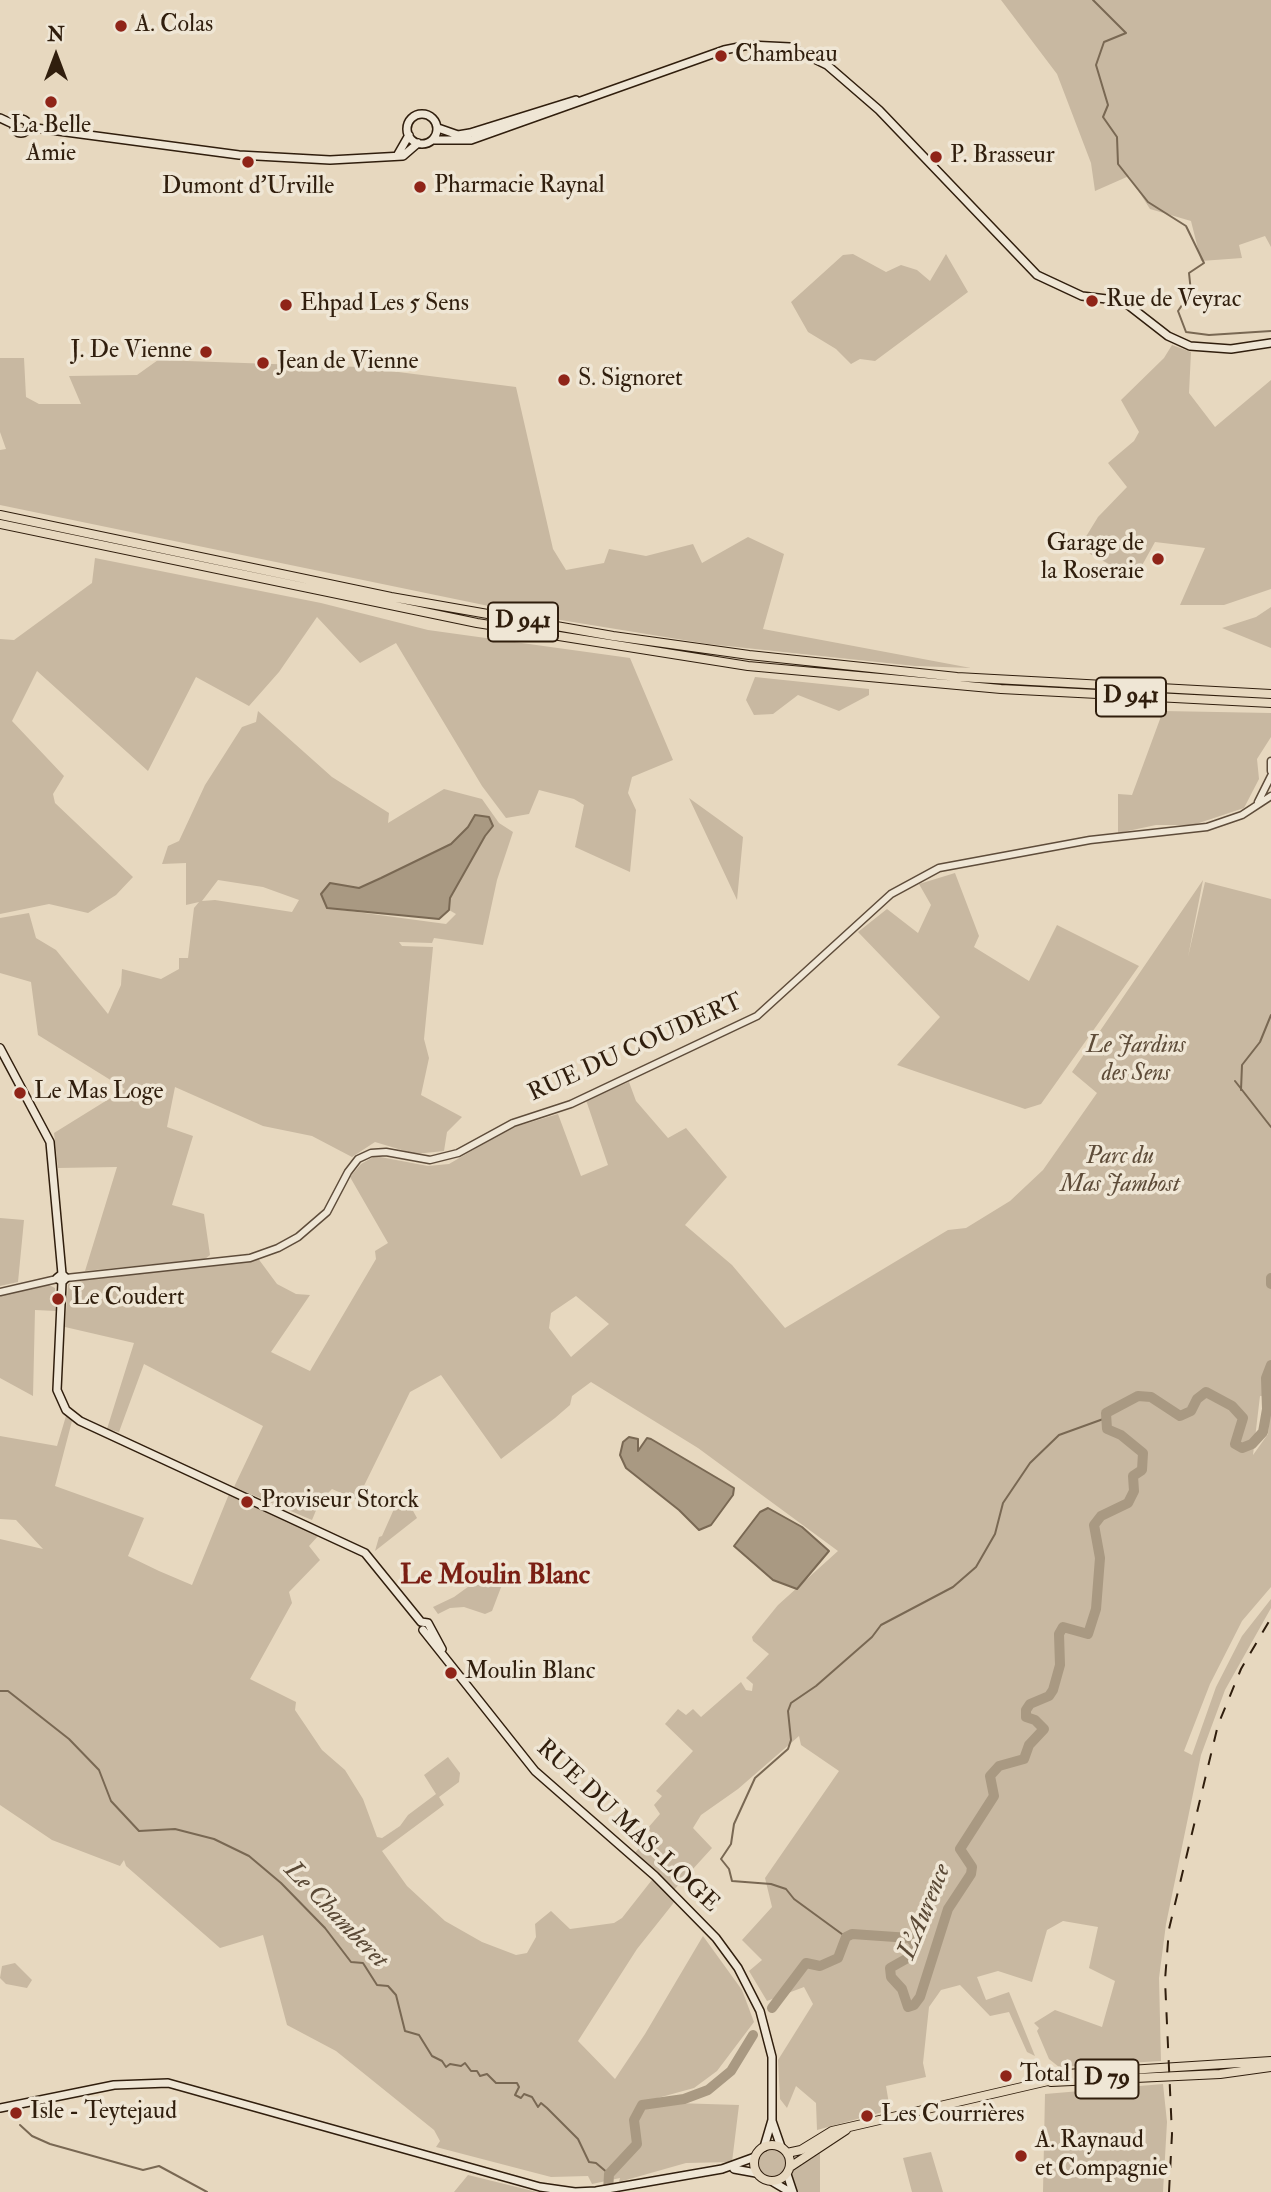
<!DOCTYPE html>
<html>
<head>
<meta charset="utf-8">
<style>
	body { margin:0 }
	#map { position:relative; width:1271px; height:2192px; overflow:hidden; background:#e7d8bf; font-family:"IM FELL Double Pica",serif }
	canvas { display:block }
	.north { position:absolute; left:21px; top:21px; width:70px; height:70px; -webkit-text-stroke:5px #efe6d5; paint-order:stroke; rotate:0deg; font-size:19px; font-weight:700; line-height:28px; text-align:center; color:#301e0d }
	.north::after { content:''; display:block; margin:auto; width:24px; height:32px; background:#301e0d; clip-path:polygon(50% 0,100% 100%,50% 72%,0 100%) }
</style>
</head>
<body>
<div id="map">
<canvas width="1271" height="2192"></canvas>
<div class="north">N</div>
</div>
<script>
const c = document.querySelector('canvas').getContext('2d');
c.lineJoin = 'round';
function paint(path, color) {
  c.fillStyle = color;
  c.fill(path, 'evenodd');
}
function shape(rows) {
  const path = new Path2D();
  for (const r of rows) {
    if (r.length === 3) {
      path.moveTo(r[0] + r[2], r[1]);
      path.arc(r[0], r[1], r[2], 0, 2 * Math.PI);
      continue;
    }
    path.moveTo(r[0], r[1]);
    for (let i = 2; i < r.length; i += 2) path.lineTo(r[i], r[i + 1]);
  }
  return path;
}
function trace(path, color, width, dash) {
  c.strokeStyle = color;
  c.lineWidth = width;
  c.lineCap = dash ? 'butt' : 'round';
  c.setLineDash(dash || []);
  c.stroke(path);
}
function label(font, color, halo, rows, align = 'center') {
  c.font = font + ' "IM FELL Double Pica",serif';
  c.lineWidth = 7;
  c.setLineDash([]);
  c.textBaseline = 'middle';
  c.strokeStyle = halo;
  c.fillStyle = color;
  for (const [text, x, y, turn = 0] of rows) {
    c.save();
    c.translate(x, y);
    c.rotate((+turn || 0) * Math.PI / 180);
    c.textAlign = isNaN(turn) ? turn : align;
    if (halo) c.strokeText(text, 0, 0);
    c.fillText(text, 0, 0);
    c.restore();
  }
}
paint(shape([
	[1001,0,1271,0,1271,247,1265,236,1239,245,1242,258,1201,261,1191,221,1150,209,1129,176,1095,191,1091,163,1057,74],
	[853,254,886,272,901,265,917,270,930,281,946,254,968,292,875,361,860,359,851,364,836,349,808,332,791,302,843,255],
	[1172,345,1191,352,1189,393,1215,427,1271,380,1271,589,1224,605,1180,605,1205,548,1155,542,1135,578,1079,548,1098,517,1127,487,1108,463,1134,441,1139,432,1121,400,1164,358],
	[0,358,24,358,26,397,39,404,81,404,69,376,137,375,158,360,359,367,516,387,553,549,566,570,604,563,609,549,646,556,693,544,702,563,748,537,784,554,763,629,971,668,915,666,708,644,542,617,0,505,0,450,6,449,0,432],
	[95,558,321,603,428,630,630,658,673,760,632,777,628,793,636,810,630,872,575,847,584,805,574,799,539,790,529,814,506,818,482,786,396,643,360,663,317,617,279,672,249,706,196,677,148,771,37,671,12,721,64,776,53,794,55,803,133,877,116,895,88,913,49,904,0,914,0,639,14,640,92,583],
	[1271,607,1271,648,1222,628,1256,617],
	[755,677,869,689,869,695,839,711,798,695,773,714,754,715,746,700],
	[258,711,332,777,389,813,388,823,444,789,482,799,499,823,513,832,497,880,483,945,434,938,432,943,399,942,402,946,433,947,424,1039,429,1058,421,1095,462,1117,447,1132,444,1151,415,1154,375,1142,352,1157,312,1136,263,1126,175,1087,167,1127,193,1136,172,1205,204,1214,210,1255,205,1259,85,1271,117,1167,58,1168,54,1133,125,1089,38,1035,31,982,0,973,0,918,29,913,36,938,56,950,108,1014,121,985,122,969,161,979,179,969,179,958,188,958,194,908,199,902,186,905,186,863,162,864,168,846,179,841,205,785,242,727,256,722],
	[475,815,493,826,485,836,450,898,449,910,456,914,446,924,327,908,321,894,330,884,359,888,381,878,451,844,468,827],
	[218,880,263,887,299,900,292,912,215,900,202,901],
	[1163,711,1271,713,1271,737,1257,759,1259,779,1244,808,1193,825,1156,825,1118,833,1118,794,1132,795],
	[689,798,743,837,737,900],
	[955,873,979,936,974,947,1029,981,1057,925,1139,966,1041,1104,1025,1109,897,1065,940,1017,858,932,887,909,918,933,931,905,919,884],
	[1203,880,1188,957,1205,882,1271,899,1271,1587,1242,1621,1210,1684,1184,1751,1192,1755,1216,1687,1242,1636,1271,1599,1271,1608,1225,1690,1201,1755,1166,1924,1159,1978,1161,2061,1059,2067,1049,2059,1037,2031,1039,2028,1034,2023,1055,2010,1102,2027,1115,1981,1089,1968,1098,1927,1063,1921,1047,1930,1032,1982,998,1971,977,1977,986,2000,1009,1992,1035,2056,1027,2052,1009,2012,990,2016,960,1985,941,1990,929,2007,923,2063,926,2077,886,2086,890,2110,817,2130,816,2103,796,2086,787,2108,780,2099,778,2060,813,2004,804,1987,767,2001,749,1971,762,1960,742,1940,772,1907,765,1878,839,1771,801,1745,799,1736,738,1789,701,1815,693,1828,712,1848,672,1892,677,1897,672,1905,637,1949,578,2041,615,2079,645,2034,703,1936,742,1990,754,2022,717,2071,694,2088,643,2102,739,2105,732,2162,686,2163,619,2182,616,2192,600,2192,619,2182,620,2178,592,2184,588,2176,551,2177,436,2147,440,2141,434,2130,336,2051,287,2025,263,1935,220,1948,126,1866,124,1860,120,1866,52,1840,0,1805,0,1539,43,1549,16,1520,0,1519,0,1436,57,1446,66,1416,72,1421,55,1486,144,1518,128,1556,159,1571,192,1585,229,1494,319,1535,309,1546,320,1560,289,1592,292,1603,250,1679,296,1702,295,1710,322,1750,345,1770,363,1799,377,1837,382,1838,400,1826,408,1815,436,1794,424,1775,448,1757,460,1773,459,1782,439,1797,444,1805,382,1851,407,1886,445,1921,482,1942,516,1955,527,1953,536,1937,535,1924,551,1911,570,1929,614,1923,622,1918,655,1876,632,1856,652,1833,647,1829,660,1814,654,1805,662,1796,656,1791,693,1751,665,1724,678,1709,686,1715,693,1709,701,1717,741,1682,746,1690,752,1691,753,1684,746,1678,769,1654,753,1641,752,1637,778,1605,838,1551,698,1448,591,1382,572,1396,570,1405,555,1418,501,1459,441,1375,410,1392,357,1500,332,1489,320,1501,312,1520,234,1487,263,1426,144,1364,119,1432,107,1429,134,1343,65,1327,68,1284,82,1281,83,1276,257,1257,277,1284,296,1294,310,1295,271,1352,310,1371,376,1259,375,1251,388,1243,350,1177,361,1164,375,1156,428,1166,449,1164,511,1128,558,1114,581,1176,608,1165,586,1100,629,1082,636,1101,668,1138,686,1128,727,1177,685,1225,732,1265,785,1328,948,1230,966,1228,1010,1201,1043,1170,1097,1093,1072,1072],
	[576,1296,609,1324,571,1357,549,1328,551,1313],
	[1260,1396,1271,1397,1268,1434,1253,1455],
	[0,1218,24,1220,18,1282,0,1286],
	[49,1285,55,1288,56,1311,35,1310,33,1396,0,1378,0,1296],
	[402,1491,417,1518,375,1551,379,1537,382,1536],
	[501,1563,508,1569,492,1611,485,1614,464,1607,450,1608,438,1614,433,1607,454,1597],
	[15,1963,32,1980,27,1988,6,1984,0,1978,2,1966],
	[1163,2084,1167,2122,1163,2192,1043,2192,1045,2094],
	[772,2163,14],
	[820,2151,820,2192,793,2192,787,2174,790,2167],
	[931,2152,943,2192,912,2192,903,2158],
	[468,2175,537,2192,454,2192]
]), '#c8b8a1');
const water = shape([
	[475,815,489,817,493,826,485,836,450,898,449,910,439,919,327,908,321,894,330,883,359,888,381,878,451,844,468,827,475,815],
	[629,1437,638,1439,638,1451,647,1438,651,1439,734,1488,733,1495,711,1525,699,1530,679,1510,626,1468,620,1455,623,1442,629,1437],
	[768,1508,802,1527,829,1551,797,1589,773,1580,734,1546,760,1512,768,1508]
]);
paint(water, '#a99982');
trace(water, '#796853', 2);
trace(shape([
	[1093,0,1126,33,1104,42,1096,65,1108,105,1103,117,1117,137,1118,164,1148,202,1186,226,1204,263,1189,273,1191,292,1178,311,1186,332,1209,335,1271,331],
	[1235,1081,1271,1127],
	[1241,1090,1242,1065,1260,1042,1271,1015],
	[0,1691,8,1691,69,1739,99,1770,111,1801,139,1831,175,1829,214,1839,249,1856,281,1883,325,1928,351,1962,363,1963,377,1985,388,1986,396,1995,405,2031,419,2035,432,2056,442,2061,446,2067,450,2064,461,2066,465,2063,471,2071,477,2071,480,2076,487,2074,496,2083,517,2083,519,2087,515,2095,521,2098,524,2094,532,2097,538,2107,541,2103,547,2108,578,2139,589,2162,596,2163,609,2174],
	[846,1937,794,1899,786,1889,771,1884,732,1881,729,1869,721,1859,731,1844,734,1824,755,1778,788,1749,791,1740,788,1711,791,1703,816,1686,872,1637,881,1625,953,1587,976,1567,995,1534,1003,1503,1030,1463,1059,1435,1106,1418],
	[20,2125,32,2136,50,2144,143,2170,159,2166,207,2192]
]), '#796853', 2);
trace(shape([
	[1271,1278,1271,1284],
	[772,2008,806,1963,820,1966,838,1958,846,1937,852,1934,910,1938,915,1944,913,1955,890,1968,891,1977,902,1989,908,2007,914,2005,920,1997,948,1909,971,1874,972,1867,960,1849,994,1796,990,1776,999,1766,1024,1759,1029,1745,1044,1729,1035,1720,1026,1717,1026,1710,1030,1704,1049,1696,1053,1690,1060,1665,1059,1634,1063,1627,1088,1634,1096,1609,1100,1558,1094,1525,1101,1516,1128,1503,1134,1491,1133,1476,1142,1470,1143,1453,1121,1435,1107,1429,1106,1413,1138,1396,1151,1397,1180,1416,1191,1411,1197,1399,1206,1392,1232,1406,1243,1418,1235,1444,1242,1448,1252,1444,1263,1432,1267,1409,1266,1378,1271,1365],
	[608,2192,609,2174,637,2144,634,2120,642,2105,684,2099,708,2090,731,2071,753,2035]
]), '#a99982', 10);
const tertiary = shape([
	[1271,761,1271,771],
	[1258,802,1271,776],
	[66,1278,250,1258,278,1248,298,1237,327,1212,348,1172,358,1159,371,1153,386,1152,430,1160,458,1153,513,1123,571,1104,757,1016,891,894,939,868,1090,840,1207,827,1242,815,1271,796],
	[0,1292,57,1279]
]);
const secondary = shape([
	[422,129,15],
	[0,118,13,124],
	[21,126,7],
	[28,127,239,155,330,160,403,156,418,143],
	[438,128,458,135,470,133,576,100],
	[433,140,471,140,724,50,749,45,790,47,827,65,879,110,1037,275,1082,296,1123,301,1168,336,1190,346,1231,349,1271,343],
	[397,156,409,135],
	[0,1048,50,1142,62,1274],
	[62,1282,57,1278,62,1274,66,1278,62,1282,57,1390,66,1410,80,1421,365,1553,421,1622,428,1623,442,1649],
	[423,1630,535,1771,655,1876,716,1938,738,1968,760,2011,772,2057,772,2120,764,2147],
	[0,2108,114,2085,168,2083,540,2187,575,2192,596,2191,722,2169,755,2157],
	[772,2121,781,2147],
	[734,2169,756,2173],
	[787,2174,793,2192],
	[773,2182,790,2192]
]);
const primary = shape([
	[1051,2082,1220,2074,1271,2067],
	[772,2163,18],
	[787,2153,801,2150,832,2131,1048,2081,1066,2074,1271,2061],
	[790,2167,846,2130]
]);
const trunk = shape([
	[0,515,391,597,613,636,749,655,957,677,1271,694],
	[0,524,477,623,748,666,1001,689,1271,703]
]);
trace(tertiary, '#5e4c3a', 9);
trace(secondary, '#301e0d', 10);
trace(primary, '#301e0d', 10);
trace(trunk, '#301e0d', 10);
trace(tertiary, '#efe6d5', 6);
trace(secondary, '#efe6d5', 7);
trace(primary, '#e7d8bf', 8);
trace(trunk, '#e7d8bf', 8);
trace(shape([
	[1169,2192,1172,2134,1165,1980,1169,1929,1218,1725,1241,1669,1271,1618]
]), '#301e0d', 2, [12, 12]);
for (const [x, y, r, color] of [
	[121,26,7,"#8f2418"],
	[721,56,7,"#8f2418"],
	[51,102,7,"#8f2418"],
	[936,157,7,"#8f2418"],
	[248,162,7,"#8f2418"],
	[420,187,7,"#8f2418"],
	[1092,301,7,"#8f2418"],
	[286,305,7,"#8f2418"],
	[206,352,7,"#8f2418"],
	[263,363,7,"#8f2418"],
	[564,380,7,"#8f2418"],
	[1158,559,7,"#8f2418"],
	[20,1093,7,"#8f2418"],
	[58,1299,7,"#8f2418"],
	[247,1502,7,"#8f2418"],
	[451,1673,7,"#8f2418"],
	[1006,2076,7,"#8f2418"],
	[16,2113,7,"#8f2418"],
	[867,2116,7,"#8f2418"],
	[1021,2156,7,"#8f2418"]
]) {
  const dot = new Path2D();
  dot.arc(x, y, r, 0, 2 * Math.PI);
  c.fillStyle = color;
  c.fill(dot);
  trace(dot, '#efe6d5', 2.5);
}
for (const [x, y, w] of [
	[523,622,70],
	[1131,697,70],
	[1107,2079,63]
]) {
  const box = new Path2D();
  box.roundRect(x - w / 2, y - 19.5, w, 39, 5);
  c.fillStyle = '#efe6d5';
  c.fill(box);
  trace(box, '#301e0d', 2);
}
label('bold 23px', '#301e0d', null, [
	["D 941",523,622],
	["D 941",1131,697],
	["D 79",1107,2079]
]);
label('24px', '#301e0d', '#efe6d5', [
	["A. Colas",135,26],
	["Chambeau",735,56],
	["La Belle",51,127,"center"],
	["Amie",51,155,"center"],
	["P. Brasseur",950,157],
	["Pharmacie Raynal",434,187],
	["Dumont d'Urville",248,188,"center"],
	["Rue de Veyrac",1106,301],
	["Ehpad Les 5 Sens",300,305],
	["J. De Vienne",192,352,"right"],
	["Jean de Vienne",277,363],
	["S. Signoret",578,380],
	["Garage de",1144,545,"right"],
	["la Roseraie",1144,573,"right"],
	["Le Mas Loge",34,1093],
	["Le Coudert",72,1299],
	["Proviseur Storck",261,1502],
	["Moulin Blanc",465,1673],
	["Total",1020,2076],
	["Isle - Teytejaud",30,2113],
	["Les Courrières",881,2116],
	["A. Raynaud",1035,2142],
	["et Compagnie",1035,2170]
], 'left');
label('italic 24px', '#5e4c39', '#efe6d5', [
	["Le Jardins",1136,1047],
	["des Sens",1136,1075],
	["Parc du",1120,1158],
	["Mas Jambost",1120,1186]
]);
label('24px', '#301e0d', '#efe6d5', [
	["RUE DU COUDERT",636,1049,-24],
	["RUE DU MAS-LOGE",627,1827,43]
]);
label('italic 26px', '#5a4936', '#efe6d5', [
	["L'Aurence",926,1912,-68],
	["Le Chamberet",335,1916,46]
]);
label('bold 28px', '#7a1f14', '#efe6d5', [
	["Le Moulin Blanc",495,1577]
]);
</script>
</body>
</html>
